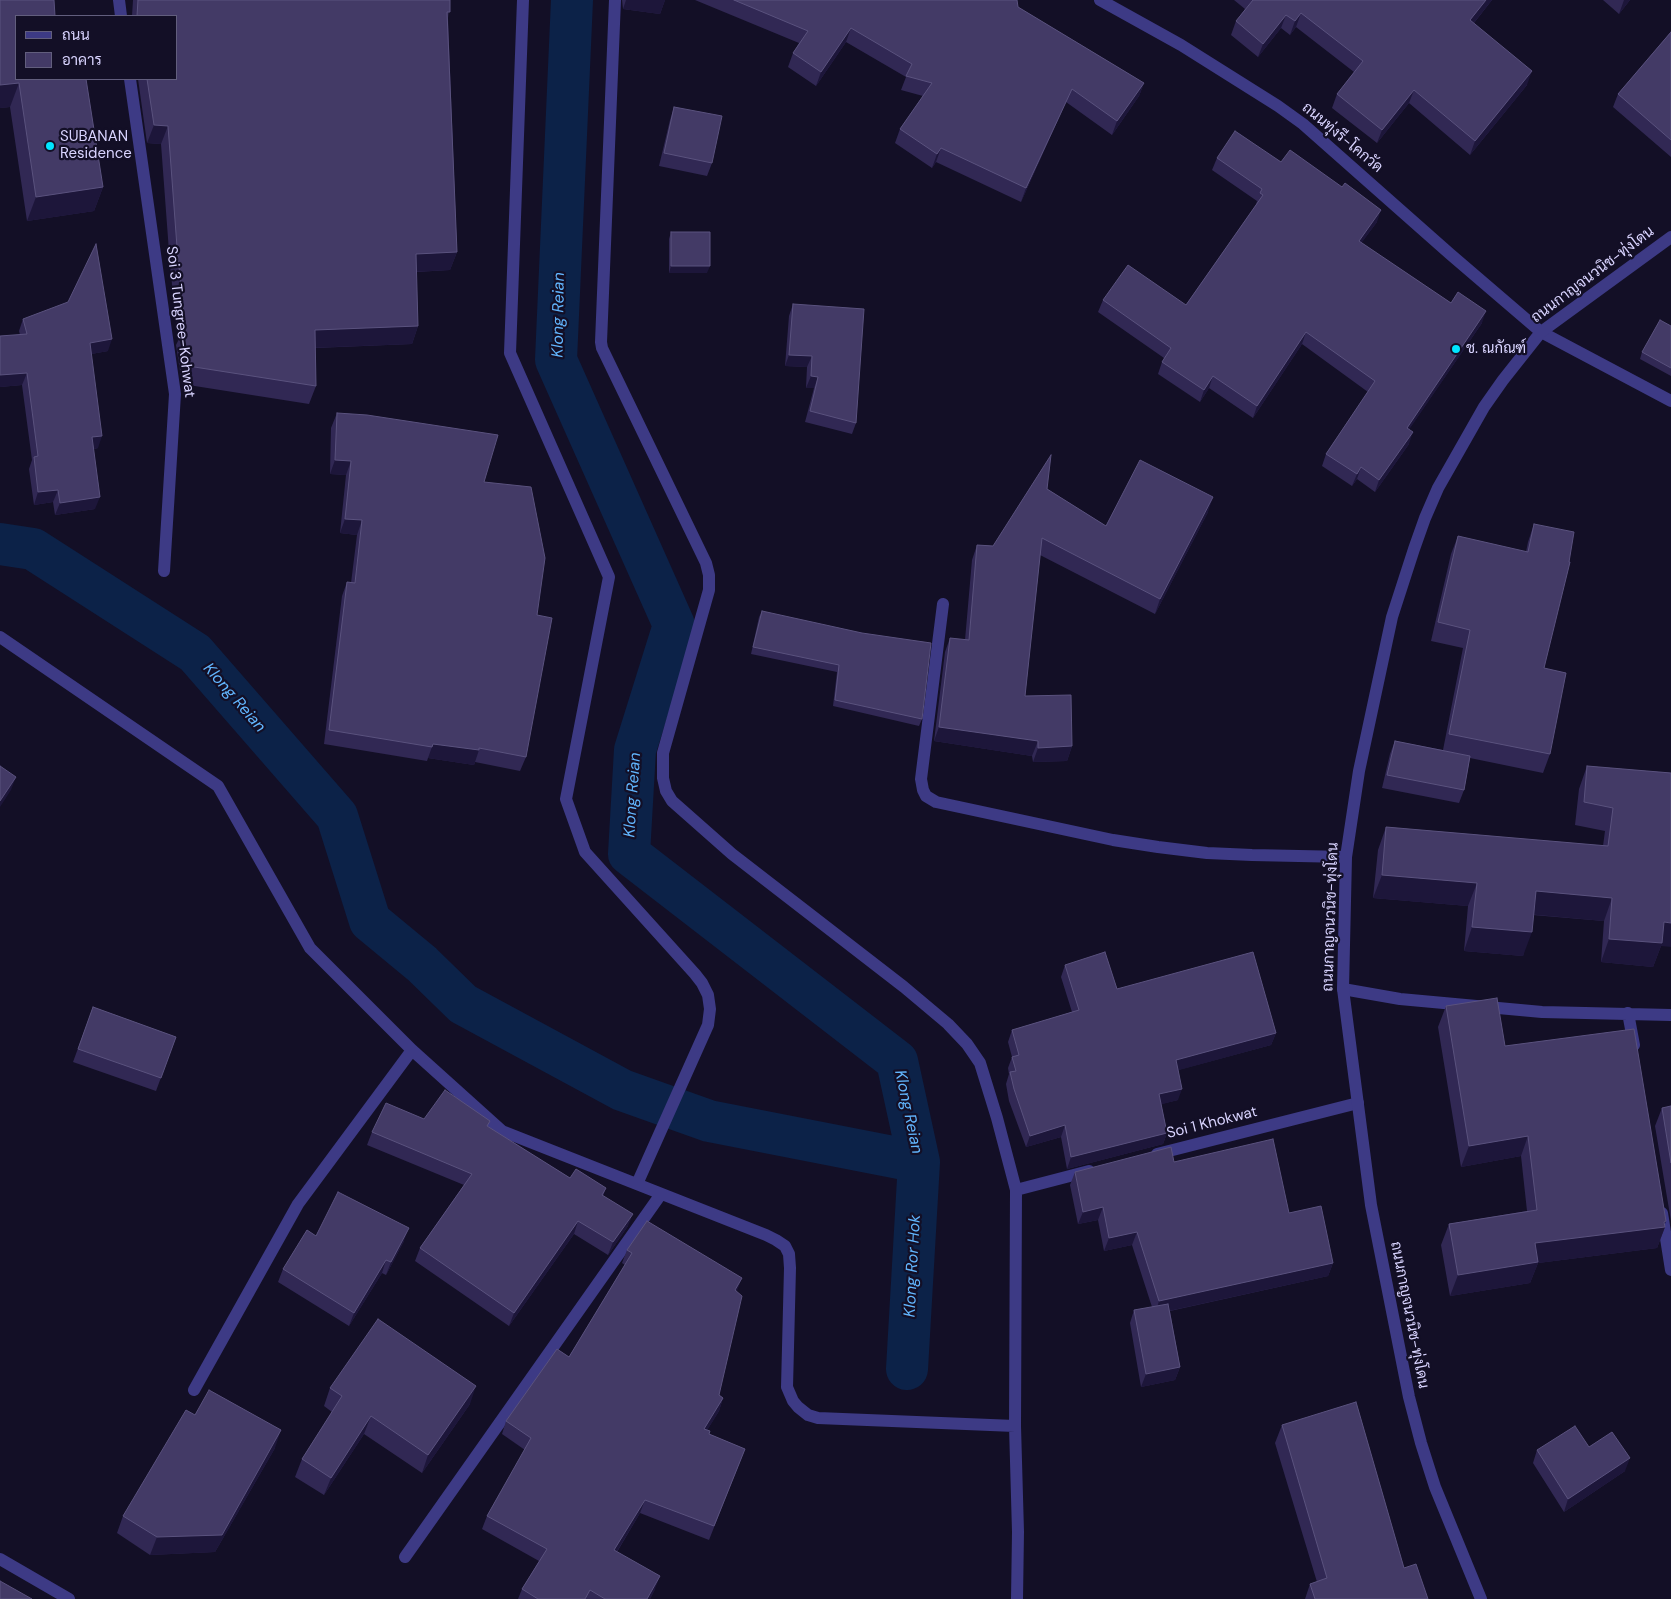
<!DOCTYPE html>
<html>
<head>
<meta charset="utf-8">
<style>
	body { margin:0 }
	#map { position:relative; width:1671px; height:1599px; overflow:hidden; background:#130f26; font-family:"DM Sans",Sarabun,sans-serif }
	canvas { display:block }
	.legend { position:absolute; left:15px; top:15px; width:162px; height:65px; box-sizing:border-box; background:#130f26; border:1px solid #625e7d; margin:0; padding:6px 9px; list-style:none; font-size:15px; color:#d9d4ff }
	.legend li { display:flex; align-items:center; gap:10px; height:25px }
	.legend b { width:25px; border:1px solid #625e7d }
</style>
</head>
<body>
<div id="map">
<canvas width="1671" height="1599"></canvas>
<ul class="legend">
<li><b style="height:6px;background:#3d3a85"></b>ถนน</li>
<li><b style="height:14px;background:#433a66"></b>อาคาร</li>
</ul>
</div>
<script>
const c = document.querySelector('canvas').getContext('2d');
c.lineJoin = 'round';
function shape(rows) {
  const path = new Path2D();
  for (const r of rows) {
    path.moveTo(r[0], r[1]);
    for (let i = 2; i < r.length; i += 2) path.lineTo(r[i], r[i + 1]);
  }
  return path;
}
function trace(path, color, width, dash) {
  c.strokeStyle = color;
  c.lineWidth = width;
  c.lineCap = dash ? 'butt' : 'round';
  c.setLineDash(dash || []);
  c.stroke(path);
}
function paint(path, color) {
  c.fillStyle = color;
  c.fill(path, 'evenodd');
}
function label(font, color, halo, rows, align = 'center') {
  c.font = font + ' "DM Sans",Sarabun,sans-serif';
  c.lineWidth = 4.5;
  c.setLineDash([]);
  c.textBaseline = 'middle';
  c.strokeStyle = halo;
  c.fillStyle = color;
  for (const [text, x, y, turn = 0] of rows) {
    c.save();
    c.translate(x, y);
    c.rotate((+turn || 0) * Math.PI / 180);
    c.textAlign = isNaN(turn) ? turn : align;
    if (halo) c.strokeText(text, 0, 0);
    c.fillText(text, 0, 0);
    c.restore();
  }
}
trace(shape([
	[572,0,556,360,674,625,635,750,629,854,897,1061,919,1162,907,1369],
	[0,544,33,549,195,653,337,816,370,921,422,964,463,1004,622,1090,709,1121,919,1162]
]), '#0c2248', 42);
trace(shape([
	[1541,332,1671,401]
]), '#3d3a85', 12);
trace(shape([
	[119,0,121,16],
	[523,0,510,353,609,577,566,799,585,852,695,974,702,983,708,995,710,1009,708,1025,637,1184],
	[615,0,601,342,602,348,706,563,709,575,709,590,663,753,663,778,666,791,672,801,732,854,904,987,948,1024,967,1044,980,1063,997,1118,1016,1190,1015,1426,1018,1532,1017,1599],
	[130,79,175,394,164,571],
	[943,604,921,779,923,790,926,796,936,802,1113,840,1158,847,1207,853,1252,855,1346,857],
	[0,637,218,786,310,948,412,1050,502,1131,766,1235,776,1240,785,1246,789,1254,790,1268,787,1387,793,1401,798,1407,808,1415,818,1418,1015,1426],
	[1343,989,1400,999,1542,1012,1671,1015],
	[1628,1013,1634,1045],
	[1157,1154,1358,1103],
	[1016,1190,1089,1171],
	[1662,1213,1671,1270],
	[194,1390,298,1204,412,1050],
	[405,1557,661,1194],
	[0,1559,69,1599]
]), '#3d3a85', 12);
trace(shape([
	[1100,0,1181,45,1278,106,1303,124,1450,254,1541,332],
	[1481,1599,1435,1487,1421,1443,1409,1397,1371,1205,1343,989,1346,857,1359,771,1392,617,1414,549,1425,518,1438,488,1484,407,1503,380,1541,332,1671,237]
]), '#3d3a85', 12);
paint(shape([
	[0,0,16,16,103,187,94,211,27,221,10,107,0,108],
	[133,0,450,0,448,18,457,252,450,270,416,272,418,326,412,344,315,348,316,386,309,404,182,384,176,345,178,341,170,265,161,144,147,143,138,79,176,79,176,16,132,16],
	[622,0,665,0,660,14,623,9],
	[695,0,1017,0,1018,7,1144,83,1139,96,1112,135,1066,102,1021,202,936,162,932,168,895,143,900,129,923,96,901,90,906,77,846,42,816,86,788,67,793,53,799,43],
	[1234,0,1492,0,1474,23,1527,85,1470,155,1409,103,1377,143,1332,108,1337,94,1354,72,1296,27,1290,35,1281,28,1258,57,1231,35,1236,21,1245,9],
	[1603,0,1630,0,1619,14],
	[1671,32,1671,157,1613,107,1618,94],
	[674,107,712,163,707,176,659,166,670,120],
	[1217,158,1281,162,1377,222,1361,243,1451,303,1482,323,1409,429,1409,444,1375,492,1357,479,1352,486,1322,466,1326,454,1368,392,1302,344,1253,418,1209,388,1200,402,1158,374,1162,362,1164,358,1098,312,1103,300,1186,305,1256,205,1257,201,1212,170],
	[671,232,707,273,669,273,669,239],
	[793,304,856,423,852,434,805,422,814,388,806,388,807,367,785,366,789,316],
	[23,319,108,351,91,354,98,448,94,449,95,509,55,515,53,502,34,505,29,469,32,460,22,385,0,387,0,336,20,335,19,331],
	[1671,326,1671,376,1640,359,1642,352],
	[337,413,484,482,537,615,526,757,520,771,475,762,474,765,428,758,427,761,324,744,342,596,347,582,351,583,357,535,340,533,346,475,330,474,331,428],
	[1047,489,1106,526,1208,512,1155,614,1040,555,1025,696,1072,746,1067,761,1033,762,1032,756,934,741,945,652,950,638,965,640,972,560,977,545,993,546],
	[1534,524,1544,668,1550,754,1543,773,1470,758,1464,790,1459,803,1382,788,1390,754,1395,741,1443,750,1463,648,1431,641,1451,554,1458,536,1526,552,1528,542],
	[762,611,922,719,919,726,833,706,837,672,751,654,759,617],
	[1587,766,1671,773,1661,946,1653,967,1601,962,1604,921,1533,915,1523,956,1464,951,1468,906,1373,898,1378,850,1386,827,1603,846,1605,831,1575,825,1579,789],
	[1065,965,1117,989,1276,1033,1271,1045,1178,1070,1178,1100,1161,1104,1167,1133,1163,1144,1067,1169,1061,1137,1026,1147,1009,1101,1006,1084,1009,1074,1008,1068,1012,1057,1008,1042,1012,1030,1072,1012,1061,977],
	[1446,1006,1505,1046,1665,1224,1665,1227,1657,1248,1538,1263,1530,1283,1450,1296,1441,1245,1449,1224,1527,1211,1521,1156,1461,1167,1438,1027],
	[93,1007,176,1037,156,1091,73,1062],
	[1671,1106,1671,1221,1655,1126,1662,1108],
	[424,1119,488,1127,570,1178,606,1188,603,1196,628,1226,608,1255,574,1234,509,1326,415,1261,420,1248,464,1185,367,1145,372,1132],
	[1174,1162,1289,1213,1333,1263,1328,1276,1170,1311,1180,1367,1175,1380,1141,1387,1130,1323,1134,1310,1152,1307,1132,1245,1104,1251,1098,1220,1078,1224,1070,1185,1075,1172],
	[316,1236,404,1241,386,1275,382,1273,349,1326,278,1282,283,1269],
	[627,1250,737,1292,719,1395,723,1398,719,1411,707,1430,709,1434,745,1449,709,1540,640,1513,617,1552,655,1589,650,1599,518,1599,522,1589,539,1561,482,1529,487,1516,525,1450,502,1434,506,1421,569,1357,625,1265,622,1263],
	[330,1388,470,1404,422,1473,364,1434,324,1495,295,1477,302,1459,332,1412,324,1406],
	[195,1415,275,1448,215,1552,150,1555,117,1533,123,1516],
	[1282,1425,1404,1568,1428,1599,1305,1599,1310,1584,1317,1582,1275,1443],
	[1589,1447,1625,1471,1564,1512,1533,1463,1537,1450]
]), '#312854');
paint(shape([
	[626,0,665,0,660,14,623,9],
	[1486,0,1492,0,1465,34,1470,20],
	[1624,0,1630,0,1619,14],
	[1301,13,1296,27,1290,35,1295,21],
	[1286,15,1281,28,1258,57,1263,44],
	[851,28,846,42,816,86,821,72],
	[1532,71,1527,85,1470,155,1475,141],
	[19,83,10,107,0,108,0,85],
	[1144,83,1139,96,1112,135,1117,121],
	[1072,89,1066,102,1021,202,1026,188],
	[1414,90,1409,103,1377,143,1382,130],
	[154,125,168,126,161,144,147,143],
	[941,148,936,162,932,168,937,154],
	[103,187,94,211,27,221,36,197],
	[1381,210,1377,222,1354,253,1359,241],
	[457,252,450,270,409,272,416,254],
	[671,266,710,266,707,273,669,273],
	[1486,311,1482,323,1402,440,1407,428],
	[418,326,412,344,308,348,315,330],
	[1306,332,1302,344,1253,418,1257,406],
	[112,339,108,351,86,355,90,343],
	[789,355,812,356,807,367,785,366],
	[27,373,22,385,0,387,0,375],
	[811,376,818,377,814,388,806,388],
	[1213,376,1209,388,1200,402,1204,390],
	[1413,432,1409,444,1375,492,1379,480],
	[102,436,98,448,88,450,92,437],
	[335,460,351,461,346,475,330,474],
	[1361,467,1357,479,1352,486,1357,474],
	[58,490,53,502,34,505,38,492],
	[100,497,95,509,55,515,60,503],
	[1213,497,1208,512,1155,614,1160,599],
	[345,519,362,520,357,535,340,533],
	[939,727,1038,741,1032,756,934,741],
	[433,744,479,750,474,765,428,758],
	[1072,746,1067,761,1033,762,1038,748],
	[16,777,11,790,0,807,0,801],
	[1382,875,1477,883,1468,906,1373,898],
	[1536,891,1612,898,1604,921,1527,914],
	[1664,922,1671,923,1671,947,1661,946,1653,967,1601,962,1609,939],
	[1472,927,1532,932,1523,956,1464,951],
	[1276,1033,1271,1045,1172,1072,1176,1060],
	[1182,1089,1178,1100,1155,1106,1159,1094],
	[1065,1125,1061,1137,1026,1147,1030,1136],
	[1167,1133,1163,1144,1067,1169,1071,1157],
	[1528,1136,1521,1156,1461,1167,1469,1146],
	[1103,1207,1098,1220,1078,1224,1083,1212],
	[633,1214,628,1226,608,1255,613,1242],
	[578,1221,574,1234,509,1326,514,1313],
	[1666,1221,1664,1227,1665,1227,1657,1248,1538,1263,1530,1283,1450,1296,1458,1275,1535,1243],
	[409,1228,404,1241,386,1275,391,1262],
	[1137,1232,1132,1245,1104,1251,1109,1238],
	[386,1260,382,1273,349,1326,354,1313],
	[1333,1263,1328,1276,1155,1314,1159,1301],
	[742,1278,737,1291,730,1304,735,1290],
	[1180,1367,1175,1380,1141,1387,1146,1374],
	[476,1386,470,1404,422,1473,428,1455],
	[723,1398,719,1411,700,1442,704,1429],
	[371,1416,364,1434,324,1495,331,1478],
	[281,1430,275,1448,215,1552,150,1555,157,1537],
	[1630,1458,1625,1471,1564,1512,1568,1499],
	[645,1500,640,1513,610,1563,614,1550],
	[660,1576,655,1589,650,1599,647,1599]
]), '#1d163a');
const building = shape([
	[0,0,54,0,55,16,16,16,16,79,86,79,103,187,36,197,19,83,0,85,0,0],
	[138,0,450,0,450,12,447,12,457,252,416,254,418,326,315,330,316,386,188,366,183,326,185,327,177,247,168,126,154,125,147,79,176,79,176,16,137,16,138,0],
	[734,0,1017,0,1018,7,1144,83,1117,121,1072,89,1026,188,941,148,937,154,900,129,932,83,906,76,912,64,851,28,821,72,793,53,808,31,734,0],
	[1253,0,1486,0,1470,20,1532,71,1475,141,1414,90,1382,130,1337,94,1363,61,1301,13,1295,21,1286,15,1263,44,1236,21,1253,0],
	[1671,32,1671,140,1618,94,1671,32],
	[674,107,722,116,712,163,664,153,674,107],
	[1235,131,1281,162,1290,150,1342,187,1345,183,1381,210,1359,241,1451,303,1458,292,1486,311,1407,428,1413,432,1379,480,1361,467,1357,474,1326,454,1375,381,1306,332,1257,406,1213,376,1204,390,1162,362,1171,348,1103,300,1128,265,1186,305,1263,195,1260,193,1262,189,1217,158,1235,131],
	[671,232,710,232,710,266,671,266,671,232],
	[96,244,112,339,90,343,102,436,92,437,100,497,60,503,58,490,38,492,34,457,38,456,27,373,0,375,0,336,27,334,23,319,68,302,96,244],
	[793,304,864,309,856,423,810,411,818,377,811,376,812,356,789,355,793,304],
	[1660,320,1671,326,1671,368,1642,352,1660,320],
	[337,413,367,415,498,435,484,482,531,487,545,558,537,615,552,618,526,757,479,748,479,750,433,744,432,747,329,730,347,582,355,583,362,520,345,519,351,461,335,460,337,413],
	[1051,455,1047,489,1106,526,1140,460,1213,497,1160,599,1042,538,1025,696,1071,695,1072,746,1038,748,1038,741,939,727,950,638,969,640,977,545,993,546,1051,455],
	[1534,524,1574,532,1569,562,1570,562,1544,668,1566,673,1550,754,1449,734,1470,630,1438,622,1458,536,1528,552,1534,524],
	[762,611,862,633,931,643,922,719,835,700,839,665,753,647,762,611],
	[1395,741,1470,756,1464,790,1387,775,1395,741],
	[0,766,16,777,0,801,0,766],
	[1587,766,1671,773,1671,923,1664,922,1662,943,1609,939,1612,898,1536,891,1532,932,1472,927,1477,883,1382,875,1386,827,1608,846,1613,808,1584,802,1587,766],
	[1105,952,1117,989,1253,952,1276,1033,1176,1060,1182,1089,1159,1094,1167,1133,1071,1157,1065,1125,1030,1136,1014,1089,1010,1072,1016,1071,1012,1057,1019,1055,1012,1030,1079,1010,1065,965,1105,952],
	[1497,998,1505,1046,1634,1029,1666,1221,1664,1222,1665,1227,1535,1243,1538,1262,1458,1275,1449,1224,1537,1210,1528,1136,1469,1146,1446,1006,1497,998],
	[93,1007,176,1037,161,1078,78,1049,93,1007],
	[445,1090,490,1121,487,1126,570,1178,576,1169,606,1188,602,1195,633,1214,613,1242,578,1221,514,1313,420,1248,472,1174,372,1132,386,1103,424,1119,445,1090],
	[1671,1106,1671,1163,1662,1108,1671,1106],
	[1273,1139,1289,1213,1321,1206,1333,1263,1159,1301,1137,1232,1109,1238,1103,1207,1083,1212,1075,1172,1171,1147,1174,1162,1273,1139],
	[338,1192,409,1228,391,1262,386,1260,354,1313,283,1269,307,1230,316,1236,338,1192],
	[647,1221,742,1278,735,1290,742,1296,719,1395,723,1398,704,1429,710,1431,709,1434,745,1449,714,1526,645,1500,614,1550,660,1576,647,1599,605,1599,590,1590,585,1599,538,1599,522,1589,547,1549,487,1516,531,1438,506,1421,557,1349,569,1357,632,1253,627,1250,647,1221],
	[1168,1304,1180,1367,1146,1374,1134,1310,1168,1304],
	[378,1319,476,1386,428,1455,371,1416,331,1478,302,1459,342,1396,330,1388,378,1319],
	[209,1390,281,1430,222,1535,157,1537,123,1516,186,1410,195,1415,209,1390],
	[1356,1402,1404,1568,1416,1564,1428,1599,1315,1599,1310,1584,1327,1578,1282,1425,1356,1402],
	[1575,1426,1589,1447,1612,1432,1630,1458,1568,1499,1537,1450,1575,1426],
	[0,1581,32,1599,0,1599,0,1581]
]);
paint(building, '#433a66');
trace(building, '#5a527e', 1);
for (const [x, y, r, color] of [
	[50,146,5,"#00e5ff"],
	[1456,349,5,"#00e5ff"]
]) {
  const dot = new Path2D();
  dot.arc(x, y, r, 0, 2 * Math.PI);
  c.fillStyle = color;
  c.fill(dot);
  trace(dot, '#130f26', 2);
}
label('15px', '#d9d4ff', '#130f26', [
	["SUBANAN",60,137],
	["Residence",60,154],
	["ช. ณกัณฑ์",1466,349]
], 'left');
label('15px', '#d9d4ff', '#130f26', [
	["ถนนทุ่งรี-โคกวัด",1342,138,40],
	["ถนนกาญจนวนิช-ทุ่งโดน",1593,275,-37],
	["Soi 3 Tungree-Kohwat",180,322,83],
	["ถนนกาญจนวนิช-ทุ่งโดน",1331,917,-88],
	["Soi 1 Khokwat",1212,1123,-14],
	["ถนนกาญจนวนิช-ทุ่งโดน",1409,1315,79]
]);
label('italic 16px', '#62b6ff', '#130f26', [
	["Klong Reian",559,315,-89],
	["Klong Reian",234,698,49],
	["Klong Reian",633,795,-86],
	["Klong Reian",908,1112,78],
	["Klong Ror Hok",913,1266,-87]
]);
</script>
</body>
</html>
